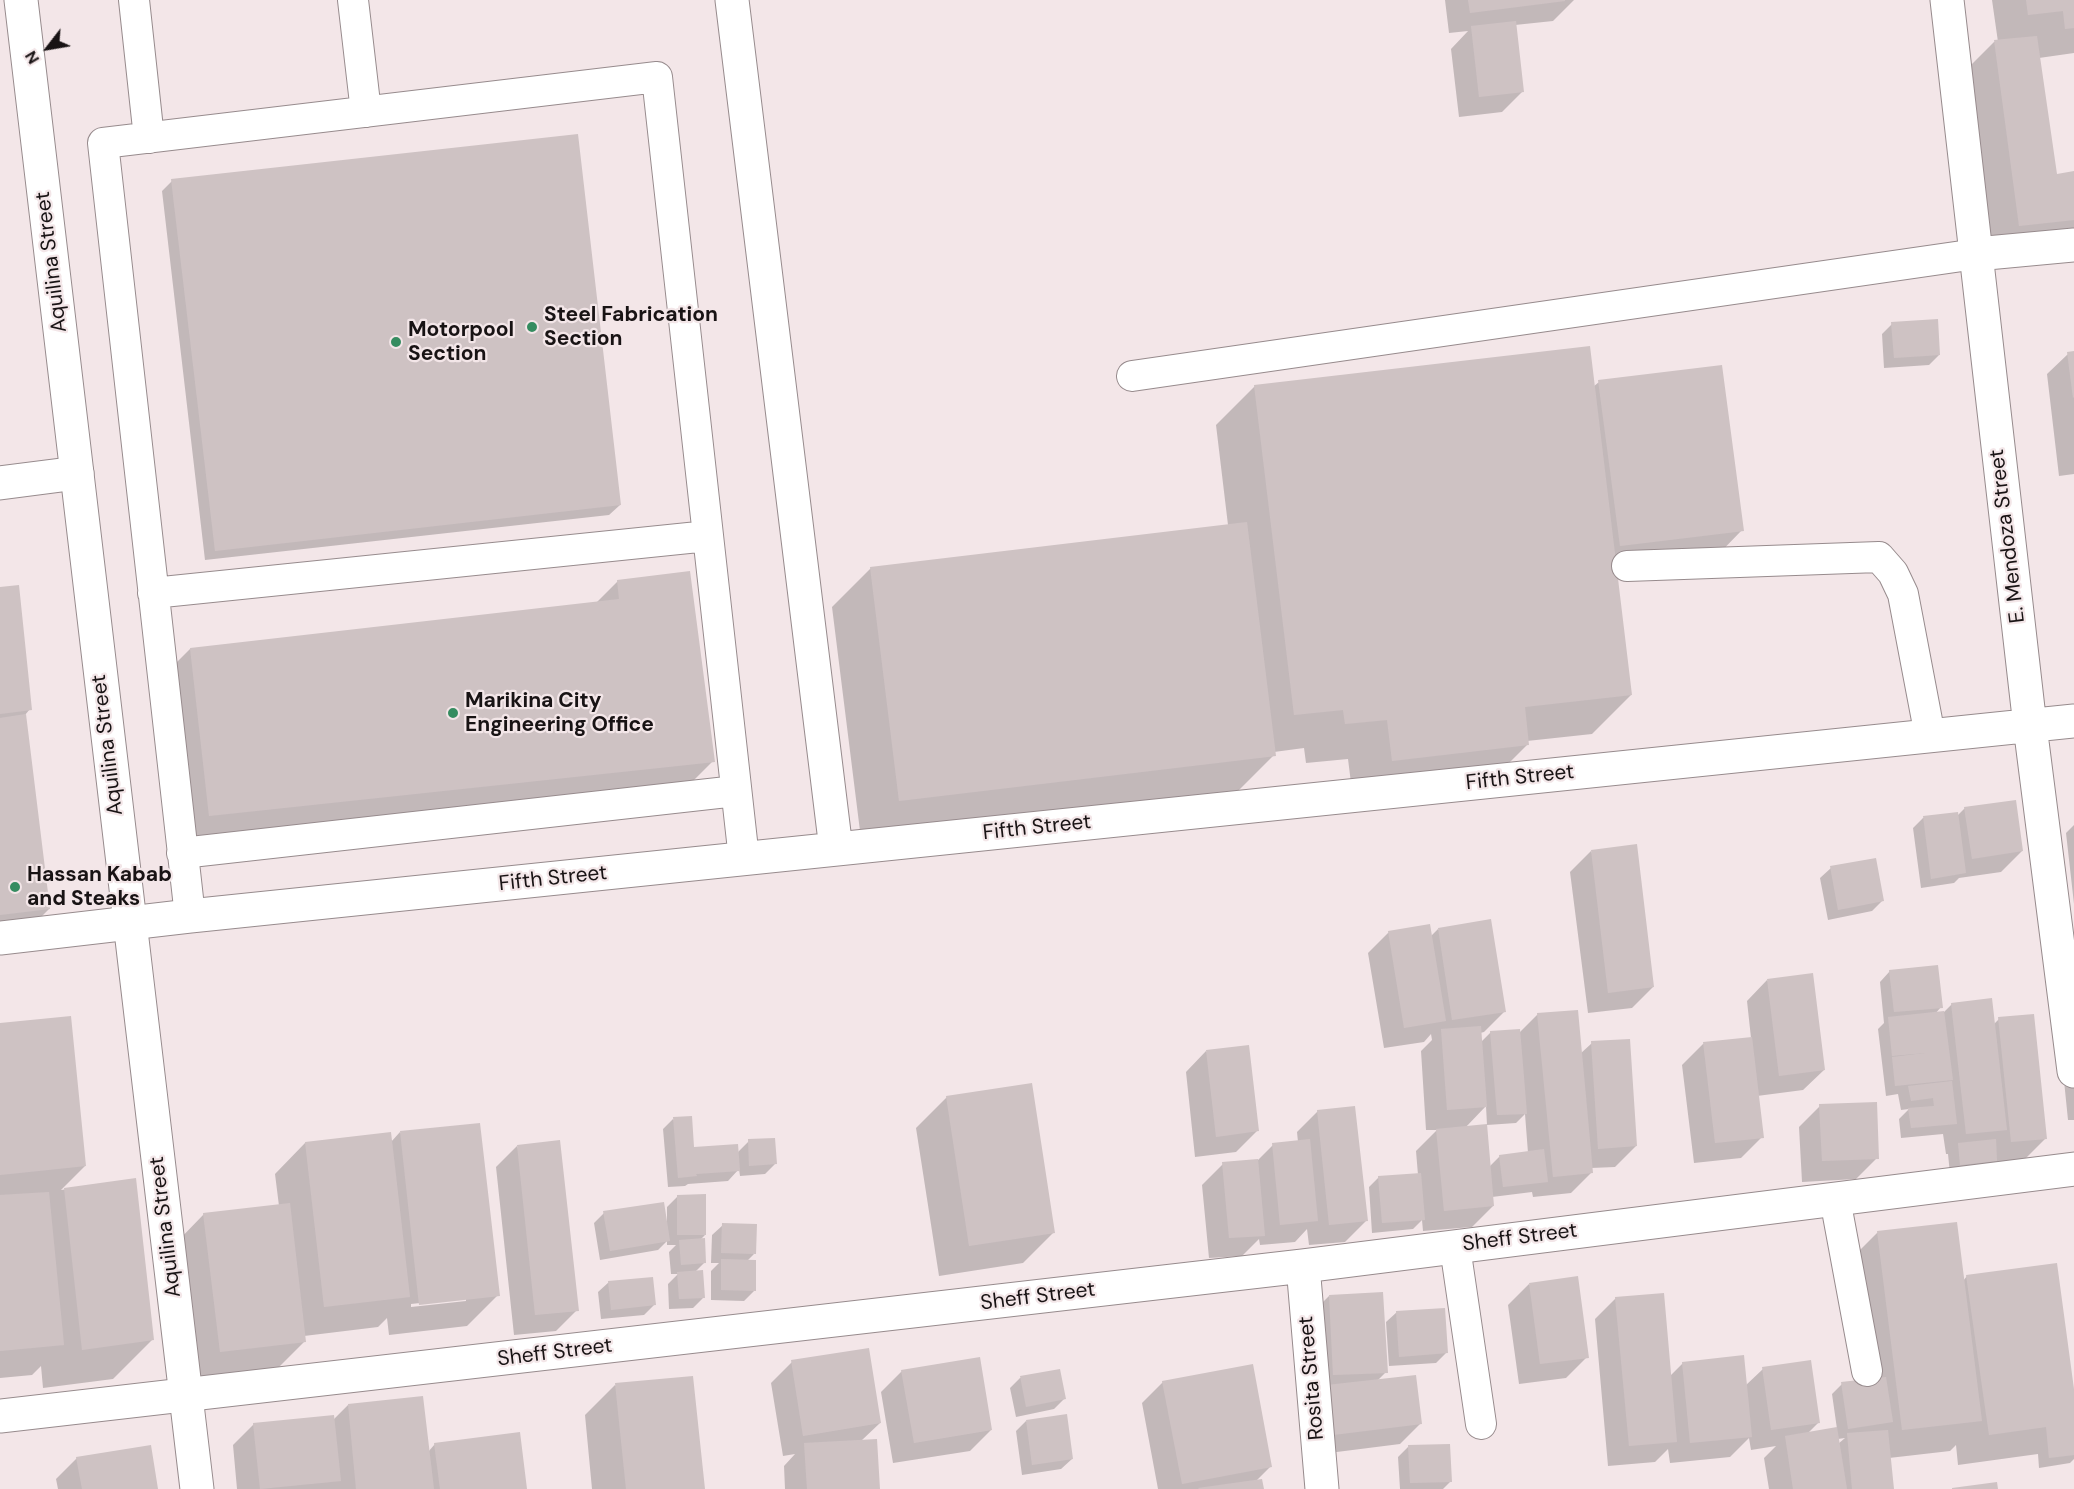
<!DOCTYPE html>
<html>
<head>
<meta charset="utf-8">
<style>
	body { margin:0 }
	#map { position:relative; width:2074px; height:1489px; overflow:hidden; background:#f3e6e8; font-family:"DM Sans",sans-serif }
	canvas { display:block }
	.north { position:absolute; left:18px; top:18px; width:60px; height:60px; -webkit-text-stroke:4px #f3e6e8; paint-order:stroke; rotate:239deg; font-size:16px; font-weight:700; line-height:24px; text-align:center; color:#181314 }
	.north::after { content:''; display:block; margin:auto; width:21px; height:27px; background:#181314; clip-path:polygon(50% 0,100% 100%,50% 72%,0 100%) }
</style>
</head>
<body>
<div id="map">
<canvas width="2074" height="1489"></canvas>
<div class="north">N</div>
</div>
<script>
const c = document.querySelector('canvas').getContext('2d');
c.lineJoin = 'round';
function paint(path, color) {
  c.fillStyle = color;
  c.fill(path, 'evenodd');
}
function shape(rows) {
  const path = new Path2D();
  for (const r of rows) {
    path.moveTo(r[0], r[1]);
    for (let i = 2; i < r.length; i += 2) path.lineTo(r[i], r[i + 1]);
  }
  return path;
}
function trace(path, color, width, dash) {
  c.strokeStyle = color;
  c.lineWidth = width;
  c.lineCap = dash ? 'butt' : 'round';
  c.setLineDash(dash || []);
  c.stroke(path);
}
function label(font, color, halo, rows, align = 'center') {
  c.font = font + ' "DM Sans",sans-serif';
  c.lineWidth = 4.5;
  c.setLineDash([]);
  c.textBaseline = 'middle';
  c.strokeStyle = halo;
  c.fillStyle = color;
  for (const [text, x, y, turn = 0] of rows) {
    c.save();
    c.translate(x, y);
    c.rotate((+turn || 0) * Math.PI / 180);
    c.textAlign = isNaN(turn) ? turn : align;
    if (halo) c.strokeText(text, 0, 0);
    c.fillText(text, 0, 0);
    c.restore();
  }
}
paint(shape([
	[1445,0,1574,0,1553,21,1515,25,1523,91,1502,112,1459,117,1451,49,1468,31,1449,33],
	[1992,0,2074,0,2074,53,2039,58,2056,176,2074,173,2074,247,1989,256,1964,72,1994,42,1998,42],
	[172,181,620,505,609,515,205,560,162,191],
	[1892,324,1939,355,1929,365,1884,368,1882,334],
	[2074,353,2074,474,2059,476,2047,374,2068,354],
	[1599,382,1742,530,1712,561,1616,573,1631,695,1592,734,1527,741,1528,744,1489,783,1353,799,1348,759,1306,763,1304,748,1274,752,1274,755,1235,794,861,839,832,607,871,568,1228,525,1216,425,1255,386,1593,387],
	[618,581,713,761,674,800,171,854,151,688,190,649,596,603],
	[0,588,30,709,25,715,49,909,39,919,0,924],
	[1965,808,2022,851,2001,872,1959,878,1954,883,1921,888,1913,828,1923,818,1957,816],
	[2074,825,2074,904,2066,833],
	[1591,851,1653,987,1632,1008,1588,1013,1570,872],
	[1831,868,1882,901,1872,911,1828,920,1820,878],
	[1438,929,1505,1011,1484,1032,1480,1033,1480,1043,1491,1032,1519,1033,1538,1014,1580,1054,1592,1043,1636,1146,1615,1167,1591,1168,1592,1172,1571,1193,1533,1197,1532,1192,1492,1197,1493,1206,1472,1227,1423,1231,1422,1220,1413,1229,1372,1233,1369,1187,1379,1177,1418,1175,1416,1151,1437,1130,1426,1130,1421,1051,1432,1040,1431,1034,1424,1042,1384,1048,1368,953,1389,932,1431,936],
	[1486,1106,1487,1125,1516,1123,1525,1114,1528,1153,1500,1156,1489,1167,1465,1128],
	[1890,971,1941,1007,1935,1014,1943,1013,1952,1004,1994,1024,1999,1019,2046,1138,2025,1159,1995,1162,1986,1171,1950,1174,1948,1154,1946,1154,1943,1134,1901,1138,1899,1119,1909,1109,1901,1110,1898,1094,1886,1096,1878,1029,1884,1023,1880,982],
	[1767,980,1824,1070,1803,1090,1757,1096,1762,1137,1741,1158,1694,1163,1682,1065,1703,1044,1751,1038,1747,1001],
	[2074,983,2074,1120,2068,1120,2056,1002],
	[0,1024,85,1166,61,1190,135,1179,152,1340,113,1379,43,1388,41,1366,32,1375,0,1378],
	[1206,1051,1257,1131,1236,1152,1195,1157,1186,1072],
	[947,1097,1053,1233,1023,1263,939,1276,916,1128],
	[1820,1106,1877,1158,1856,1179,1802,1182,1799,1127],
	[1318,1111,1366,1221,1345,1242,1309,1245,1307,1229,1295,1242,1260,1245,1259,1239,1242,1256,1209,1258,1202,1185,1223,1164,1257,1161,1273,1145,1298,1142,1297,1132],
	[673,1119,693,1148,737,1153,749,1141,775,1164,765,1174,740,1176,739,1169,728,1181,688,1184,685,1186,668,1187,663,1129],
	[400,1132,498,1295,467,1326,389,1335,387,1318,378,1327,304,1336,304,1342,274,1372,189,1381,174,1245,204,1214,279,1206,275,1174,305,1143,391,1142],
	[466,1298,466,1301,411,1307,411,1304],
	[517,1146,577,1310,556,1331,514,1335,496,1167],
	[677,1197,705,1235,700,1240,705,1262,695,1272,703,1298,693,1308,669,1309,668,1284,678,1274,671,1274,669,1252,676,1245,667,1245,667,1241,658,1250,600,1260,594,1223,604,1213,667,1221,667,1207],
	[723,1225,754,1254,747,1261,755,1290,744,1301,711,1300,711,1271,719,1263,711,1263,712,1235],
	[1878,1232,1963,1281,1967,1276,2074,1400,2074,1459,2070,1463,2039,1468,2038,1454,1958,1465,1956,1445,1950,1451,1889,1458,1892,1489,1769,1489,1764,1458,1776,1446,1751,1450,1749,1438,1730,1457,1670,1463,1668,1449,1655,1462,1608,1466,1595,1319,1616,1298,1670,1376,1683,1363,1745,1386,1763,1369,1819,1422,1807,1434,1837,1429,1832,1394,1842,1384,1862,1381,1847,1263],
	[1845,1438,1838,1444,1838,1439],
	[609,1282,654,1305,644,1315,601,1319,598,1292],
	[1529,1284,1587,1357,1566,1378,1519,1384,1508,1305],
	[1329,1296,1386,1372,1377,1381,1421,1423,1400,1444,1313,1455,1308,1317],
	[1397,1312,1446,1353,1436,1363,1389,1366,1386,1322],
	[792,1362,880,1423,861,1441,879,1489,785,1489,784,1466,795,1454,783,1456,771,1383],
	[902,1371,991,1430,970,1451,893,1463,881,1392],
	[1058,1371,1064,1399,1054,1409,1016,1417,1010,1388,1020,1378],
	[1163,1382,1270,1467,1255,1482,1262,1489,1158,1489,1142,1403],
	[615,1385,703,1489,592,1489,585,1415],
	[348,1405,428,1452,435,1444,525,1489,237,1489,233,1445,254,1424,333,1420],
	[1026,1421,1072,1459,1061,1469,1022,1475,1016,1431],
	[1408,1447,1451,1481,1443,1489,1400,1489,1398,1457],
	[77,1458,157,1489,58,1489,56,1479]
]), '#0003');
paint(shape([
	[1468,0,1565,0,1565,1,1470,13],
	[2026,0,2074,0,2074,28,2065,29,2063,11,2028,15],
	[1516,21,1524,92,1479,97,1471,26],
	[2037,36,2057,174,2074,171,2074,220,2019,226,1994,40],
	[578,134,621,505,215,551,171,179],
	[1938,319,1940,355,1894,358,1891,322],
	[1590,346,1632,695,1525,707,1529,745,1392,761,1387,720,1345,724,1343,710,1294,715,1254,385],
	[2074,351,2074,397,2073,398,2067,352],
	[1722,365,1744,531,1620,546,1598,380],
	[1247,522,1276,756,899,801,870,567],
	[690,571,715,762,209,816,190,648,619,599,617,580],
	[19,585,32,710,0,714,0,587],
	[26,714,50,909,0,915,0,718],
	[2016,800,2023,851,1972,859,1964,807],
	[1958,812,1966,873,1931,879,1923,816],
	[1637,844,1654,987,1608,993,1591,850],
	[1876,858,1884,901,1838,910,1830,866],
	[1491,919,1506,1012,1452,1020,1438,928],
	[1430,924,1446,1021,1404,1028,1388,931],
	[1938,965,1943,1008,1894,1012,1889,970],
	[1813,973,1825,1070,1779,1076,1767,979],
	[1992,998,2007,1130,1966,1134,1951,1003],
	[1578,1010,1593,1173,1553,1177,1537,1013],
	[1944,1011,1953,1080,1895,1086,1892,1057,1925,1053,1892,1056,1888,1017],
	[2034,1014,2047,1139,2011,1142,1998,1017],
	[71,1016,86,1166,0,1175,0,1023],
	[1481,1026,1487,1107,1447,1110,1441,1029],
	[1520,1029,1527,1114,1497,1115,1490,1031],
	[1752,1037,1764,1138,1715,1143,1703,1042],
	[1630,1039,1637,1146,1598,1149,1591,1041],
	[1249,1045,1259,1131,1216,1137,1206,1050],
	[1952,1081,1957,1124,1911,1128,1908,1108,1934,1106,1933,1098,1911,1101,1908,1086],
	[1032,1083,1055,1233,969,1246,946,1096],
	[1877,1102,1879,1159,1822,1161,1819,1104],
	[1355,1106,1368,1221,1329,1225,1317,1110],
	[692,1116,694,1147,738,1144,740,1171,696,1174,697,1176,678,1178,673,1117],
	[480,1123,500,1296,419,1305,400,1131],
	[1487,1124,1494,1206,1444,1211,1436,1129],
	[391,1132,410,1297,324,1307,305,1142],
	[775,1138,777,1164,749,1166,748,1139],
	[1310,1139,1318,1221,1280,1225,1272,1143],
	[1996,1139,1997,1161,1960,1165,1958,1143],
	[560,1140,579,1311,535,1315,517,1145],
	[1544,1149,1548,1182,1503,1187,1499,1155],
	[1258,1159,1265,1236,1229,1238,1222,1162],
	[1421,1173,1425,1220,1382,1223,1378,1176],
	[136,1178,154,1340,82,1350,64,1188],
	[49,1192,64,1345,0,1351,0,1195],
	[706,1194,706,1235,677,1235,677,1195],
	[664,1202,670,1241,610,1251,603,1211],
	[290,1203,306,1342,220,1352,203,1213],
	[1957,1222,1982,1421,1902,1430,1877,1231],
	[722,1223,757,1224,756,1254,721,1253],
	[705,1238,706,1263,681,1265,679,1240],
	[721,1259,756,1260,756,1291,721,1290],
	[2057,1263,2074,1389,2074,1455,2049,1458,2046,1427,1989,1435,1966,1275],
	[703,1270,705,1298,679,1299,677,1272],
	[1578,1276,1589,1358,1540,1364,1529,1283],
	[653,1277,656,1305,611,1310,608,1281],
	[1383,1292,1388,1373,1333,1375,1329,1295],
	[1664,1293,1677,1442,1629,1446,1615,1297],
	[1445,1308,1448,1353,1399,1357,1396,1311],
	[869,1348,881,1423,803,1436,791,1360],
	[1744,1355,1752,1437,1690,1443,1682,1362],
	[980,1357,992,1430,914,1443,901,1370],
	[1811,1360,1820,1423,1771,1430,1762,1367],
	[1253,1364,1272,1467,1182,1484,1162,1381],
	[1060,1369,1066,1399,1026,1407,1020,1376],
	[1416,1375,1422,1424,1333,1435,1327,1385],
	[693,1376,705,1489,626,1489,615,1383],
	[1886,1377,1893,1422,1848,1429,1841,1382],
	[423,1396,434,1489,356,1489,348,1404],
	[1067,1414,1073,1459,1032,1465,1026,1420],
	[334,1415,341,1481,260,1489,253,1423],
	[1837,1427,1847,1489,1793,1489,1785,1436],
	[1888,1430,1894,1489,1852,1489,1847,1433],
	[520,1432,527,1489,440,1489,434,1443],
	[877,1439,880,1489,807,1489,804,1443],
	[1450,1444,1452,1482,1410,1483,1408,1445],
	[151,1445,158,1489,82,1489,76,1457],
	[1262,1479,1264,1489,1199,1489,1198,1488],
	[1997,1482,1998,1489,1952,1489,1952,1488]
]), '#cec2c3');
const lane = shape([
	[134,0,149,138],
	[353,0,366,112],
	[1132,376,1976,254],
	[1627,566,1879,557,1893,573,1903,594,1930,736],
	[153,593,708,536],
	[182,853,736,791],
	[190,916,103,143,657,77,744,859],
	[1835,1199,1867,1371],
	[1455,1247,1481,1424]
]);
const street = shape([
	[732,0,836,849],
	[1947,0,2030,726,2074,1071],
	[1976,254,2074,245],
	[0,483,77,473],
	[0,938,190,916,2074,721],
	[1303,1266,1322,1489],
	[0,1416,1303,1266,2074,1169]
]);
const secondary = shape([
	[21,0,197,1489]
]);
trace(lane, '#978b8d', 32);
trace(street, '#978b8d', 35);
trace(secondary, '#978b8d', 35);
trace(lane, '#fff', 30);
trace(street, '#fff', 33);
trace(secondary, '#fff', 33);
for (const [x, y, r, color] of [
	[532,327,6,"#358c60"],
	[396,342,6,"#358c60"],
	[453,713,6,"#358c60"],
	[15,887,6,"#358c60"]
]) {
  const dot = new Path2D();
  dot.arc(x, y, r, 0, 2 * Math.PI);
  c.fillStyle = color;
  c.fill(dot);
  trace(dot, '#f3e6e8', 2);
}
label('21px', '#181314', '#f3e6e8', [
	["Aquilina Street",52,262,-97],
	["E. Mendoza Street",2008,536,-97],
	["Aquilina Street",108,745,-97],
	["Fifth Street",1520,778,-6],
	["Fifth Street",1037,828,-6],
	["Fifth Street",553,879,-6],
	["Aquilina Street",166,1227,-97],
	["Sheff Street",1520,1238,-7],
	["Sheff Street",1038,1297,-7],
	["Sheff Street",555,1353,-7],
	["Rosita Street",1312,1378,-95]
]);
label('bold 21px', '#181314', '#f3e6e8', [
	["Steel Fabrication",544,315],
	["Section",544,339],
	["Motorpool",408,330],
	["Section",408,354],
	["Marikina City",465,701],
	["Engineering Office",465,725],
	["Hassan Kabab",27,875],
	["and Steaks",27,899]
], 'left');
</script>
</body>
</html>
